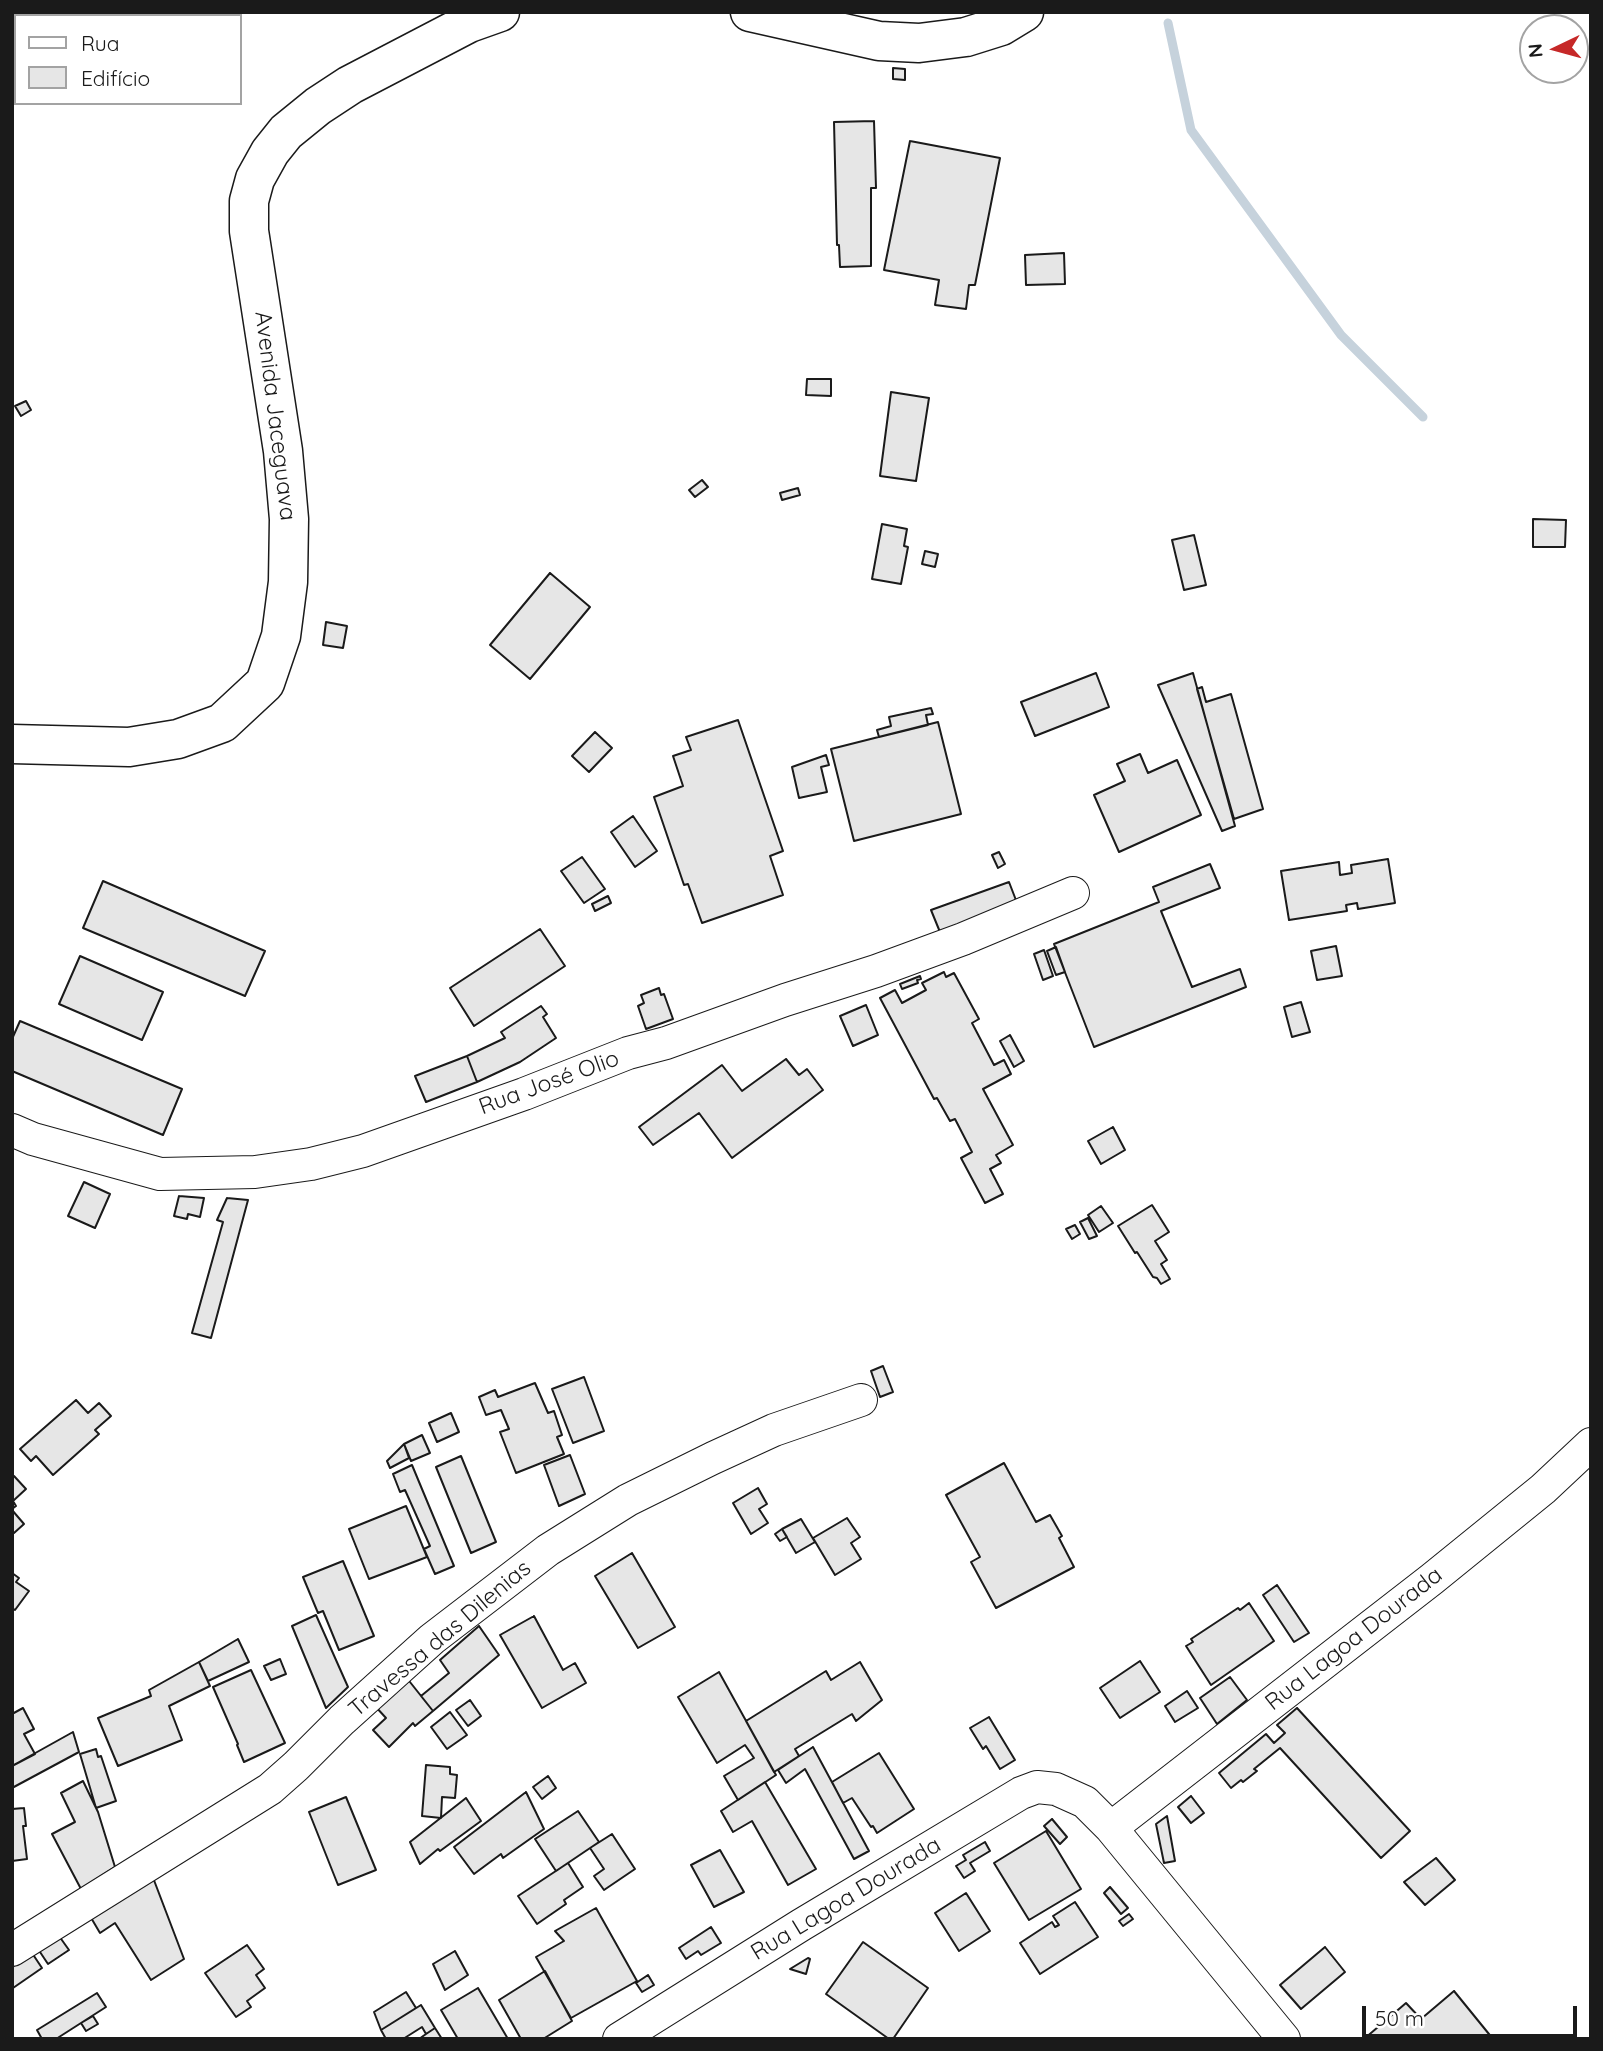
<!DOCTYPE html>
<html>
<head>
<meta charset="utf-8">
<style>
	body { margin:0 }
	#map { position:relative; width:1603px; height:2051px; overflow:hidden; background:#fff; font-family:Quicksand,sans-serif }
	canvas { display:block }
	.frame { position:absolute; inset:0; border:14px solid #1a1a1a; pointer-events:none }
	.legend { position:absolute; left:14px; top:14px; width:228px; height:91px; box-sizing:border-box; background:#fff; border:2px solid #a3a3a3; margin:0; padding:9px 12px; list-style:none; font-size:21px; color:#1a1a1a }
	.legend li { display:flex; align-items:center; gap:14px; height:35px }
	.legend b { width:35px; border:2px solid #a3a3a3 }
	.north { position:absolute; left:1519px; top:14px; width:70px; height:70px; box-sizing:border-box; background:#fff; border:2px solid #a3a3a3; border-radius:50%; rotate:265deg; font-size:19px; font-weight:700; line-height:28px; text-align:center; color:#1a1a1a }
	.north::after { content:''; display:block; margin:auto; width:24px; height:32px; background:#c62828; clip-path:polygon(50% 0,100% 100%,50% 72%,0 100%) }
	.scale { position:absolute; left:1362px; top:2006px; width:215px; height:32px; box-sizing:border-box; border:4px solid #1a1a1a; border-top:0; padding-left:9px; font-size:21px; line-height:24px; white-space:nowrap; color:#1a1a1a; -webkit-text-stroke:5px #fff; paint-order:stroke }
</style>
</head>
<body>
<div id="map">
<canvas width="1603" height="2051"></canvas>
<div class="frame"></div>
<ul class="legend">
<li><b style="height:9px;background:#fff"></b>Rua</li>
<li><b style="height:19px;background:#e6e6e6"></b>Edifício</li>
</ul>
<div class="north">N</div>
<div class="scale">50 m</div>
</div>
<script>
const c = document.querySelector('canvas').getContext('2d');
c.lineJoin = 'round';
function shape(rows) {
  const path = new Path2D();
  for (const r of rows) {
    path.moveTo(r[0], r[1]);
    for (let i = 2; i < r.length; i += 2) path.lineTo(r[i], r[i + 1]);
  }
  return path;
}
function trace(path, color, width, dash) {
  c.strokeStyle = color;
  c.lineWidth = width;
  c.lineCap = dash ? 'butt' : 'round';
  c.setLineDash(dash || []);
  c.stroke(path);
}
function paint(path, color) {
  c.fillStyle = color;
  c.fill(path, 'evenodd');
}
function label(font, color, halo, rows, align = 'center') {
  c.font = font + ' Quicksand,sans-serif';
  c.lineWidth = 5;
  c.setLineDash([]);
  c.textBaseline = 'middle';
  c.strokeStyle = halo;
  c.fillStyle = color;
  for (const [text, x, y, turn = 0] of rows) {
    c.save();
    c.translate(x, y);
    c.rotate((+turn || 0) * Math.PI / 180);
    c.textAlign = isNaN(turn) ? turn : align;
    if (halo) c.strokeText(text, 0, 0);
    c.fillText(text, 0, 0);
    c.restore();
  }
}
trace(shape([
	[1168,23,1191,130,1341,335,1423,417]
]), '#c6d2dc', 9);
const building = shape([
	[893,68,905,69,905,80,893,79,893,68],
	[874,121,876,188,871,188,871,266,840,267,839,245,837,245,834,122,874,121],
	[910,141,1000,158,975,285,969,285,966,309,935,305,939,280,884,270,910,141],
	[1064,253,1065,284,1026,285,1025,255,1064,253],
	[807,379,831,379,831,396,806,395,807,379],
	[891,392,929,398,916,481,880,476,891,392],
	[26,401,31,410,21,416,15,406,26,401],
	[702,480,708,487,695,497,689,490,702,480],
	[798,488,800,495,782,500,780,493,798,488],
	[1533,519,1566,520,1565,547,1533,547,1533,519],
	[882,524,907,529,904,546,908,547,901,584,872,579,882,524],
	[1194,535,1206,585,1184,590,1172,540,1194,535],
	[925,551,938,554,935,567,922,564,925,551],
	[550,573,590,607,530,679,490,645,550,573],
	[326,622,347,626,343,648,323,645,326,622],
	[1096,673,1109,707,1035,736,1021,702,1096,673],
	[1193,673,1235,826,1222,831,1158,685,1193,673],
	[1202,687,1206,702,1231,694,1263,809,1234,819,1197,689,1202,687],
	[931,708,933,714,926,715,928,725,879,737,877,730,891,726,889,717,931,708],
	[738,720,783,851,770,856,783,895,702,923,688,884,684,885,654,797,683,786,673,756,691,750,686,737,738,720],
	[938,722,961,814,854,841,831,749,938,722],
	[595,732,612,748,589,772,572,756,595,732],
	[1140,754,1148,773,1177,760,1201,815,1119,852,1094,795,1125,781,1117,764,1140,754],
	[826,755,829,765,821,767,827,792,799,798,792,767,826,755],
	[633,816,657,851,635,867,611,832,633,816],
	[999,852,1005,864,998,868,992,855,999,852],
	[582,857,605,889,584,903,561,871,582,857],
	[1388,859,1395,903,1358,909,1357,903,1346,905,1347,911,1289,920,1281,871,1339,862,1340,875,1352,873,1351,865,1388,859],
	[1210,864,1220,888,1161,911,1192,987,1240,969,1246,987,1094,1047,1054,944,1159,902,1153,887,1210,864],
	[103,881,265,951,245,996,83,928,103,881],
	[1009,882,1019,908,942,937,931,910,1009,882],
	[608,896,611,903,595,911,592,904,608,896],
	[540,929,565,966,474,1026,450,988,540,929],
	[1336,946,1342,976,1317,980,1311,951,1336,946],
	[1056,947,1065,972,1056,975,1047,951,1056,947],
	[1044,950,1053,976,1043,980,1034,954,1044,950],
	[80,956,163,992,142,1040,59,1004,80,956],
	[944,972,946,977,954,973,979,1019,972,1023,994,1065,1004,1060,1011,1074,983,1089,1013,1145,996,1155,1001,1163,990,1169,1003,1194,985,1203,961,1158,972,1152,955,1119,950,1121,937,1098,934,1099,880,998,895,990,902,1003,926,990,922,983,944,972],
	[920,976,921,979,917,980,918,983,902,989,900,984,920,976],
	[659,988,661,995,664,994,673,1019,646,1029,638,1006,644,1003,641,995,659,988],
	[1301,1002,1310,1032,1292,1037,1284,1007,1301,1002],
	[866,1005,878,1035,853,1046,840,1016,866,1005],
	[541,1006,547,1014,543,1017,556,1038,520,1062,477,1082,467,1056,505,1038,501,1032,541,1006],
	[20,1021,182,1089,163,1135,12,1071,12,1039,20,1021],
	[1010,1035,1024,1061,1014,1067,1000,1041,1010,1035],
	[467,1056,477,1082,426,1102,415,1076,467,1056],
	[786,1059,799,1075,807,1069,823,1090,732,1158,699,1113,653,1145,639,1127,722,1065,742,1091,786,1059],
	[1113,1127,1125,1150,1101,1164,1088,1141,1113,1127],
	[84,1182,110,1194,95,1228,68,1216,84,1182],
	[179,1196,204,1198,200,1217,188,1214,187,1219,174,1216,179,1196],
	[227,1198,248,1200,211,1338,192,1333,223,1222,217,1220,227,1198],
	[1152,1205,1169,1232,1155,1241,1167,1260,1161,1264,1170,1279,1161,1284,1157,1278,1153,1277,1137,1252,1135,1253,1118,1226,1152,1205],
	[1101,1206,1113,1223,1099,1232,1088,1215,1101,1206],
	[1088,1218,1097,1236,1089,1239,1080,1222,1088,1218],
	[1075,1225,1080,1234,1072,1239,1066,1229,1075,1225],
	[883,1366,893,1392,880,1397,871,1371,883,1366],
	[584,1377,604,1431,573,1443,552,1389,584,1377],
	[535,1383,548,1413,554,1411,562,1435,557,1437,564,1454,516,1473,500,1432,509,1429,501,1410,486,1415,479,1397,495,1390,498,1397,535,1383],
	[76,1400,88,1413,99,1403,111,1416,95,1430,99,1434,53,1475,36,1456,31,1461,20,1449,76,1400],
	[451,1413,459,1432,437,1442,429,1423,451,1413],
	[422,1435,430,1453,411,1461,404,1444,422,1435],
	[404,1444,409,1458,390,1468,387,1461,404,1444],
	[570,1455,585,1494,559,1506,544,1465,570,1455],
	[461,1456,496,1542,471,1553,436,1467,461,1456],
	[1004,1463,1036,1522,1050,1515,1062,1536,1059,1538,1074,1567,996,1608,971,1562,980,1557,946,1495,1004,1463],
	[412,1465,454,1566,435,1574,424,1549,430,1546,405,1490,400,1492,393,1474,412,1465],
	[14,1476,26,1489,13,1501,16,1506,12,1509,12,1477,14,1476],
	[758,1488,767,1504,759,1509,768,1523,751,1534,733,1503,758,1488],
	[406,1506,427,1557,369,1579,349,1529,406,1506],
	[12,1510,24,1524,14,1533,12,1531,12,1510],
	[847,1518,860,1537,851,1543,861,1559,835,1575,813,1538,847,1518],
	[801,1519,815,1542,796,1553,782,1529,801,1519],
	[782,1529,787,1537,780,1541,775,1534,782,1529],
	[632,1553,675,1627,638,1648,595,1576,632,1553],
	[343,1561,374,1636,339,1650,323,1611,318,1613,303,1577,343,1561],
	[12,1573,19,1578,16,1582,29,1591,15,1610,12,1608,12,1573],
	[1277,1585,1309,1633,1294,1642,1263,1595,1277,1585],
	[1249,1603,1274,1641,1211,1685,1186,1646,1193,1642,1191,1639,1238,1608,1240,1610,1249,1603],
	[316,1615,348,1687,326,1708,292,1626,316,1615],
	[534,1616,563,1670,575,1663,586,1683,542,1708,500,1635,534,1616],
	[479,1626,499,1655,433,1711,421,1696,449,1673,440,1660,479,1626],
	[238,1639,249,1662,208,1681,199,1662,238,1639],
	[280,1659,286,1674,271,1680,264,1666,280,1659],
	[1140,1661,1160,1692,1120,1718,1100,1688,1140,1661],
	[199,1662,210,1686,169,1706,182,1740,118,1766,98,1718,151,1696,149,1690,199,1662],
	[860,1662,882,1700,856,1721,852,1714,795,1749,799,1756,774,1772,746,1721,826,1671,831,1680,860,1662],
	[251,1670,285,1743,244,1762,237,1745,238,1744,213,1687,251,1670],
	[719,1672,776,1775,738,1800,724,1776,754,1758,745,1745,717,1763,678,1697,719,1672],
	[406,1677,433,1711,415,1726,413,1723,389,1747,373,1730,386,1718,375,1706,406,1677],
	[1230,1677,1247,1700,1217,1724,1200,1698,1230,1677],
	[1187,1691,1198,1708,1175,1722,1165,1706,1187,1691],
	[470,1700,481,1716,468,1726,456,1710,470,1700],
	[23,1708,34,1729,24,1734,35,1754,12,1766,12,1714,23,1708],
	[1297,1708,1410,1831,1381,1858,1280,1748,1254,1769,1257,1771,1243,1782,1241,1780,1231,1788,1219,1773,1266,1734,1274,1743,1285,1733,1277,1725,1297,1708],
	[450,1712,467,1735,447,1749,431,1727,450,1712],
	[989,1717,1015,1760,1000,1769,986,1746,983,1749,970,1728,989,1717],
	[73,1732,79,1752,12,1788,12,1766,73,1732],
	[813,1747,869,1851,854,1859,805,1769,786,1783,778,1770,813,1747],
	[96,1749,98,1757,101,1756,116,1801,96,1808,80,1754,96,1749],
	[879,1753,914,1809,877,1833,873,1826,871,1827,852,1798,843,1803,832,1782,879,1753],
	[426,1765,450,1767,450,1774,457,1775,455,1798,442,1797,441,1818,422,1816,426,1765],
	[548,1776,556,1788,542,1799,533,1787,548,1776],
	[83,1781,98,1812,115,1867,81,1889,52,1834,75,1822,61,1793,83,1781],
	[765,1782,816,1869,788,1885,752,1821,733,1832,721,1811,765,1782],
	[526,1792,544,1829,503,1858,501,1854,474,1874,454,1847,526,1792],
	[1191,1796,1204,1813,1191,1823,1178,1807,1191,1796],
	[346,1797,376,1870,338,1885,309,1812,346,1797],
	[466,1798,481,1821,440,1851,438,1849,420,1864,410,1842,466,1798],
	[24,1808,26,1826,23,1826,27,1859,12,1861,12,1809,24,1808],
	[578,1811,599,1842,556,1871,535,1839,578,1811],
	[1167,1816,1175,1861,1164,1863,1156,1824,1167,1816],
	[1052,1819,1067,1837,1060,1844,1044,1826,1052,1819],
	[1046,1831,1081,1889,1029,1920,994,1863,1046,1831],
	[612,1834,635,1869,604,1890,594,1876,604,1869,590,1848,612,1834],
	[985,1842,990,1851,970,1863,975,1871,964,1878,956,1866,966,1860,963,1855,985,1842],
	[720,1850,744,1892,714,1907,691,1865,720,1850],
	[1436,1858,1455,1880,1425,1905,1404,1882,1436,1858],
	[568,1863,583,1887,564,1900,566,1904,537,1924,518,1896,568,1863],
	[152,1875,184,1959,151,1980,115,1923,100,1933,90,1916,152,1875],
	[1110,1887,1128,1908,1121,1914,1104,1893,1110,1887],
	[966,1893,990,1931,959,1951,935,1913,966,1893],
	[1075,1902,1098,1937,1040,1974,1020,1943,1052,1922,1055,1927,1059,1925,1053,1916,1075,1902],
	[596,1908,637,1981,571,2018,536,1957,564,1941,555,1931,596,1908],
	[1129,1914,1133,1919,1123,1926,1119,1921,1129,1914],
	[711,1927,721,1943,701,1955,698,1951,686,1959,679,1948,711,1927],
	[59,1936,69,1950,48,1964,38,1949,59,1936],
	[863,1942,928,1988,893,2039,889,2039,826,1994,863,1942],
	[247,1945,264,1969,256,1975,265,1988,247,2001,251,2007,236,2017,205,1973,247,1945],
	[1325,1947,1345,1972,1301,2009,1280,1985,1325,1947],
	[455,1951,468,1975,445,1990,433,1964,455,1951],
	[32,1953,42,1968,13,1988,12,1967,32,1953],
	[808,1958,810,1959,806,1974,790,1969,808,1958],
	[545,1971,572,2021,543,2039,521,2039,499,2000,545,1971],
	[648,1975,654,1985,642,1992,636,1983,648,1975],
	[478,1988,508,2039,458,2039,441,2010,478,1988],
	[1454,1991,1493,2039,1364,2039,1406,2003,1421,2019,1454,1991],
	[406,1992,416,2008,381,2030,374,2012,406,1992],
	[97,1993,106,2007,56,2039,42,2039,37,2030,97,1993],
	[421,2005,435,2028,426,2034,422,2027,403,2039,386,2039,381,2030,421,2005],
	[93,2016,98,2024,86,2031,81,2023,93,2016],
	[435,2028,442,2039,419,2039,426,2034,435,2028]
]);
paint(building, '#e6e6e6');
trace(building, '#1a1a1a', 2);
const minor = shape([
	[12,1130,33,1139,160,1174,255,1172,311,1164,363,1151,524,1094,628,1053,666,1043,785,1000,876,971,963,939,1073,893],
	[1111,1828,1432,1579,1543,1489,1591,1444],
	[12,1950,270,1789,296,1766,342,1720,432,1639,548,1550,628,1500,713,1458,774,1430,861,1400],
	[619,2039,801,1925,1021,1793,1037,1787,1056,1789,1085,1802,1111,1828,1284,2039]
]);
const major = shape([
	[750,12,879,41,919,43,966,37,1001,26,1024,12],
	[12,744,129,747,178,739,222,723,265,683,281,636,288,582,289,519,283,451,249,231,249,201,255,179,270,152,286,132,318,106,350,85,469,23,500,12]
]);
trace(minor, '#1a1a1a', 34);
trace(major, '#1a1a1a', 41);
trace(minor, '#fff', 32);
trace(major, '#fff', 38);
label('23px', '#1a1a1a', '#fff', [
	["Avenida Jaceguava",275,416,83],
	["Rua José Olio",549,1083,-20],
	["Travessa das Dilenias",440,1639,-40],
	["Rua Lagoa Dourada",1354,1639,-38],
	["Rua Lagoa Dourada",846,1899,-31]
]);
</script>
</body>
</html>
